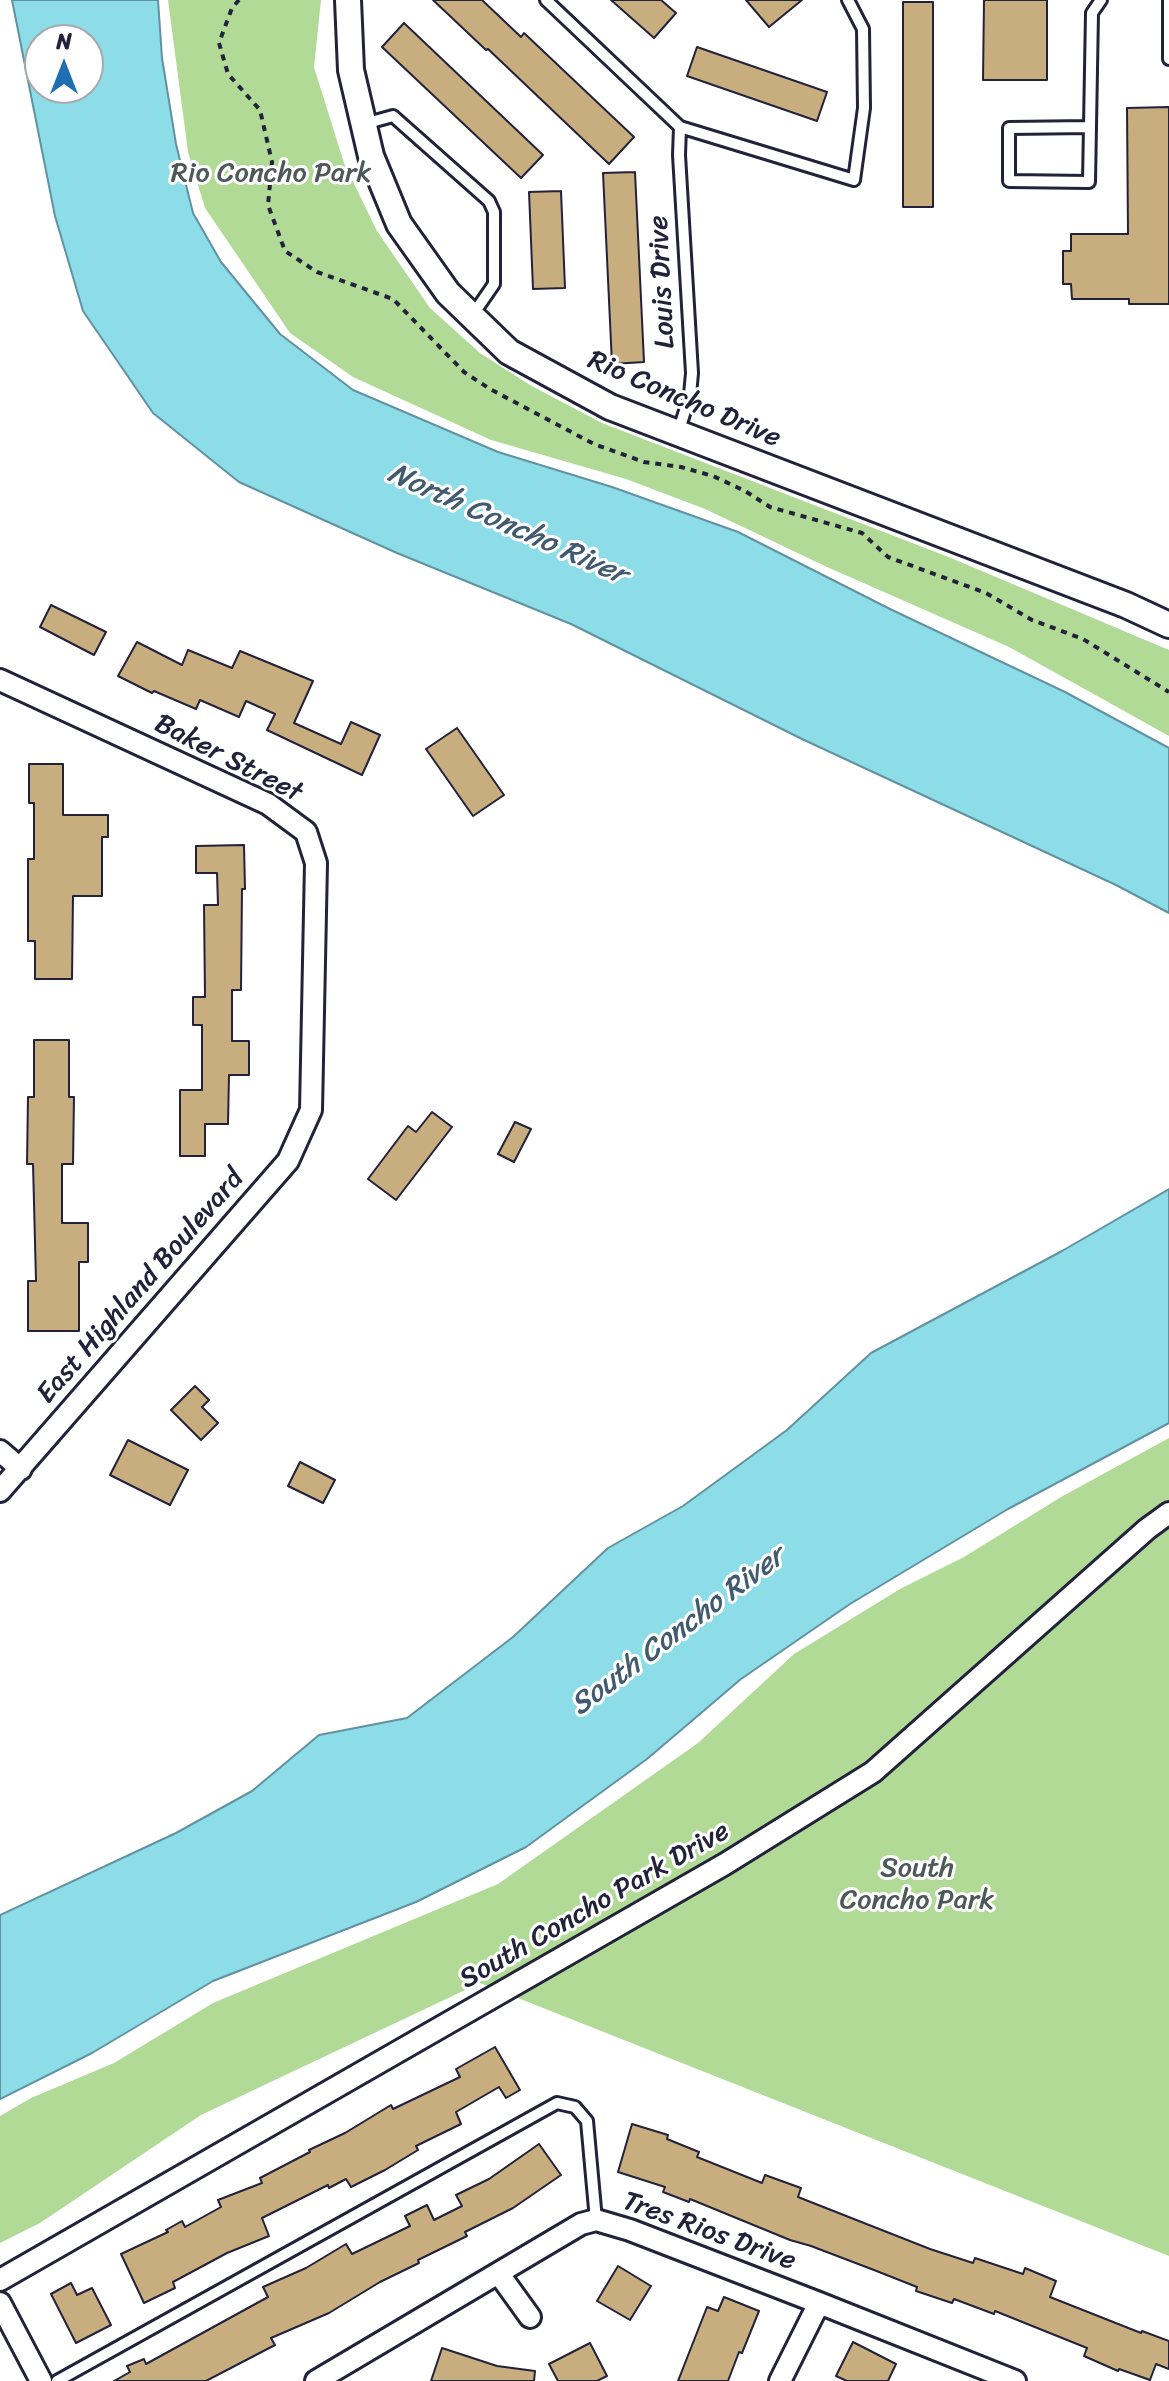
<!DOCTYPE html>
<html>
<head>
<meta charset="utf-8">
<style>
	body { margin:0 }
	#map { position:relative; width:1169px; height:2381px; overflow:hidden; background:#fff; font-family:Sriracha,sans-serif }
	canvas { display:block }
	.north { position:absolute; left:24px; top:24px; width:80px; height:80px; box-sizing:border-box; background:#fff; border:2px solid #a7a7b1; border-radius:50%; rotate:0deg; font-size:22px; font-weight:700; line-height:32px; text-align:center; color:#22223b }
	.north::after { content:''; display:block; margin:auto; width:28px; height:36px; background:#1f6fb2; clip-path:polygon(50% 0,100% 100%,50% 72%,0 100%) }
</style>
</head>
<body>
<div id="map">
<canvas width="1169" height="2381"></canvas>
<div class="north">N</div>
</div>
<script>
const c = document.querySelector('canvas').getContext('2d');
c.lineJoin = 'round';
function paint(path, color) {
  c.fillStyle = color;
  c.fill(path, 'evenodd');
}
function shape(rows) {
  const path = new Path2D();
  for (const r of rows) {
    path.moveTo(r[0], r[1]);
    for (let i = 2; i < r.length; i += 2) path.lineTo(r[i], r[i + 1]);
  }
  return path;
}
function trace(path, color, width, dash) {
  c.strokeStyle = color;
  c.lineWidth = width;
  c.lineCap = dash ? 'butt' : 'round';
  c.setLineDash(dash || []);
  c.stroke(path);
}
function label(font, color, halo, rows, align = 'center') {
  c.font = font + ' Sriracha,sans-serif';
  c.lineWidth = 6;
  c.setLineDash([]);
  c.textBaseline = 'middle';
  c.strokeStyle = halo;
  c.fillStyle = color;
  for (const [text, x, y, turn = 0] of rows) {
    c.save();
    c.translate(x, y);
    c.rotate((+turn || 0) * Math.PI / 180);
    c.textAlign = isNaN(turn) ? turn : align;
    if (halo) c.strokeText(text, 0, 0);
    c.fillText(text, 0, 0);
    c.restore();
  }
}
paint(shape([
	[168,0,321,0,314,67,344,163,377,231,430,308,480,353,530,385,602,423,951,558,1169,650,1169,736,1009,647,827,567,705,509,626,479,491,440,353,377,290,333,205,208,188,152],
	[1169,1438,1169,2256,480,1983,201,2115,40,2223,0,2243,0,2116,31,2098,114,2063,213,2003,498,1884,698,1743,794,1654,900,1589,964,1557,1061,1497]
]), '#b1da96');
const water = shape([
	[12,0,158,0,162,58,176,144,193,213,221,262,280,334,353,390,498,452,612,487,738,532,890,609,1065,692,1169,748,1169,913,1116,885,802,739,571,624,397,553,239,482,153,413,83,311,55,216,12,0],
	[88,40,88,88,40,88,40,40,88,40],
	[1169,1189,1169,1423,1008,1509,850,1604,741,1679,647,1759,526,1847,416,1902,213,1981,92,2053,0,2099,0,1915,176,1833,252,1791,319,1735,407,1718,513,1637,608,1548,683,1506,787,1430,871,1353,1062,1251,1169,1189]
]);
paint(water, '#8cdde7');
trace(water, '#6292a2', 2);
const building = shape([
	[433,0,482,0,521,37,524,33,634,137,609,164,488,49,486,50,433,0],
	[611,0,661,0,676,13,654,38,611,0],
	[746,0,802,0,769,27,746,0],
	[984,0,1047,0,1047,80,983,80,984,0],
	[903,2,933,2,933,207,903,207,903,2],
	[404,23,543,155,521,178,382,47,404,23],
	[697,47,827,92,817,121,687,76,697,47],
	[1169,107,1169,304,1129,304,1129,299,1072,299,1071,284,1063,284,1063,251,1071,251,1071,234,1128,234,1127,108,1169,107],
	[635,172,644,362,612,364,603,173,635,172],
	[561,191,565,288,533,289,529,192,561,191],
	[51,605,106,632,94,655,40,627,51,605],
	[137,642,182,665,188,650,232,668,240,651,313,681,294,723,341,744,351,722,380,735,362,775,267,730,275,714,246,701,239,717,200,700,196,709,154,691,152,693,118,676,137,642],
	[457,728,504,795,473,816,426,749,457,728],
	[29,764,63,764,63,815,108,815,108,837,102,837,102,896,73,896,72,979,35,979,35,941,28,941,28,859,34,859,34,803,29,803,29,764],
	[244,845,245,889,242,889,241,990,232,990,232,1041,249,1041,249,1075,229,1075,228,1124,205,1124,205,1156,180,1156,180,1090,202,1090,202,1025,193,1025,193,997,205,997,204,905,218,905,217,873,196,873,196,846,244,845],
	[34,1040,69,1040,69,1097,74,1097,73,1164,62,1164,62,1223,88,1223,88,1262,79,1262,79,1331,28,1331,28,1281,36,1281,33,1164,27,1164,28,1097,34,1097,34,1040],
	[432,1112,452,1127,396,1200,368,1179,408,1126,416,1132,432,1112],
	[515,1122,531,1129,514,1162,498,1154,515,1122],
	[195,1386,209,1400,202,1407,218,1423,201,1440,171,1410,195,1386],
	[128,1440,188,1470,170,1505,110,1475,128,1440],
	[300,1462,335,1480,323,1503,288,1486,300,1462],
	[495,2047,520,2090,506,2098,499,2087,456,2112,461,2124,416,2146,418,2150,385,2170,351,2187,346,2179,329,2188,328,2185,262,2218,269,2236,227,2253,173,2282,175,2288,144,2303,121,2254,168,2232,166,2230,182,2221,185,2227,221,2207,218,2200,262,2183,260,2178,310,2152,309,2150,345,2133,391,2105,393,2109,460,2077,456,2069,495,2047],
	[632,2124,668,2135,667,2139,699,2152,697,2157,762,2183,765,2175,801,2188,798,2197,930,2249,973,2263,975,2258,1023,2274,1025,2268,1056,2281,1050,2297,1141,2333,1142,2331,1169,2341,1169,2369,1156,2364,1150,2380,1119,2369,1118,2371,1084,2356,1087,2348,995,2311,994,2314,954,2299,952,2303,916,2291,917,2287,874,2270,811,2246,790,2240,690,2199,689,2202,663,2192,665,2187,618,2172,632,2124],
	[539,2144,561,2175,513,2208,465,2232,467,2236,418,2260,419,2263,380,2282,329,2313,271,2338,275,2345,206,2381,114,2381,130,2372,127,2366,144,2359,146,2364,268,2297,263,2287,306,2268,346,2244,352,2254,410,2226,405,2216,427,2205,434,2220,462,2206,456,2195,489,2179,539,2144],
	[618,2266,651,2286,630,2320,597,2301,618,2266],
	[71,2283,77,2295,92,2288,111,2325,76,2343,51,2294,71,2283],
	[724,2297,759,2311,742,2353,739,2352,728,2381,678,2381,707,2307,718,2311,724,2297],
	[853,2342,896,2364,888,2381,847,2381,836,2376,853,2342],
	[590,2343,607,2376,597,2381,558,2381,549,2364,590,2343],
	[442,2348,497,2366,535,2371,534,2381,431,2381,442,2348]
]);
paint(building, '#c8ad7e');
trace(building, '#22223b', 2);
const service = shape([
	[546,0,680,127,854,180,864,108,863,29,848,0],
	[1169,0,1169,59],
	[364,124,393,116,489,201,494,212,494,284,472,316],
	[1089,127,1009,128,1009,181,1089,182,1092,13,1101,0],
	[678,433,690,395,692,373,679,155,680,127],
	[57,2381,557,2103,575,2107,587,2121,596,2220]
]);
const minor = shape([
	[0,680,268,804,306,832,316,863,311,1110,288,1161,0,1491],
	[0,1451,21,1469],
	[499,2274,530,2317],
	[0,2280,725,1864,873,1772,1147,1529,1169,1513],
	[0,2303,41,2381],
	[316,2381,581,2224,596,2220,630,2230,819,2303,1015,2381],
	[780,2381,819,2303]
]);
const tertiary = shape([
	[348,0,351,70,371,156,399,224,448,293,509,352,610,407,1126,605,1169,625]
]);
trace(service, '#22223b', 16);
trace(minor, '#22223b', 26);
trace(tertiary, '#22223b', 30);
trace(shape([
	[239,0,232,8,219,43,228,74,260,110,272,162,268,205,285,251,317,272,393,299,464,372,490,389,594,444,644,462,681,467,713,476,745,491,770,507,862,533,888,557,986,593,1032,620,1083,639,1169,692]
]), '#22223b', 4, [6, 6]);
trace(service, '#fff', 10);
trace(minor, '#fff', 20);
trace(tertiary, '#fff', 24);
label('28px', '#4d5956', '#fff', [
	["Rio Concho Park",271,174],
	["South",917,1869],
	["Concho Park",917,1901]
]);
label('28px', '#22223b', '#fff', [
	["Louis Drive",663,282,-93],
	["Rio Concho Drive",684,400,23],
	["Baker Street",228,759,27],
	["East Highland Boulevard",141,1287,-49],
	["South Concho Park Drive",595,1906,-30],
	["Tres Rios Drive",709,2232,20]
]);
label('italic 30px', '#425a6f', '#fff', [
	["North Concho River",507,525,24],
	["South Concho River",678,1632,-37]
]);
</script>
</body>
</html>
